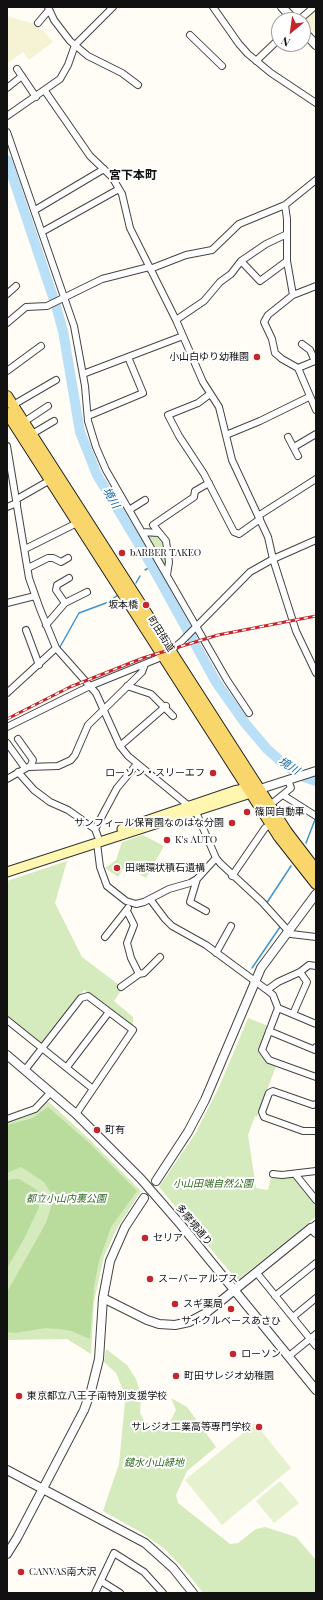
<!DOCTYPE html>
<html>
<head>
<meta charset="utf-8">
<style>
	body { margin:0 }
	#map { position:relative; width:323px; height:1600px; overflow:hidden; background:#fffdf5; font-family:"Playfair Display",serif }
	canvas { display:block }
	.frame { position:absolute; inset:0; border:8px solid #111; pointer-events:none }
	.north { position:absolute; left:271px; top:12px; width:40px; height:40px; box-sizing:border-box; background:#fff; border:1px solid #a0a0a0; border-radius:50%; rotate:209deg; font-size:11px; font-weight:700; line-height:16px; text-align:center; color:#111 }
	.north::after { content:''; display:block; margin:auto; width:14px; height:18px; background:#c4262e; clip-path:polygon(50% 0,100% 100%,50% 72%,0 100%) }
</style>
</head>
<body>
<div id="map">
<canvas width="323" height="1600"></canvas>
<div class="frame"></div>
<div class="north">N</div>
</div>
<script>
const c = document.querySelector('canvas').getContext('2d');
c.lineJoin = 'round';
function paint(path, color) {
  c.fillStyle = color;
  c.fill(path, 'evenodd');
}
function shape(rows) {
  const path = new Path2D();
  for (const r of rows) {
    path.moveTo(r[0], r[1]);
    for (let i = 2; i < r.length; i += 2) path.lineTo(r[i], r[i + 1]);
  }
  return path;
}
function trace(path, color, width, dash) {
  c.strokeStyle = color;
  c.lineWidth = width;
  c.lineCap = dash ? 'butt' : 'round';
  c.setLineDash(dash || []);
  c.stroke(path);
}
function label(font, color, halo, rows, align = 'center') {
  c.font = font + ' "Playfair Display","Noto Sans JP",serif';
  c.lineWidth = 4;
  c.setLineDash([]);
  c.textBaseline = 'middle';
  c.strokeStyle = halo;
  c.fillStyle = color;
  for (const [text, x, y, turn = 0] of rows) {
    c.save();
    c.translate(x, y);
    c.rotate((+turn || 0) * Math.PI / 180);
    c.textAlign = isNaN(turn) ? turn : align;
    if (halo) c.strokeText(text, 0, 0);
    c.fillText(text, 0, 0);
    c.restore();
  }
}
paint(shape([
	[316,9,316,35,303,21],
	[7,16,38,25,53,42,29,60,23,52,7,64]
]), '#f6f3d4');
paint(shape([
	[146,534,158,535,165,542,166,566,164,566],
	[143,835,164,846,146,878,125,866,118,877,105,868,116,860,122,842],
	[67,861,55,903,82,957,123,988,114,1001,133,1017,133,1026,84,990,43,1043,40,1043,7,1017,7,881],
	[248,1018,268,1026,258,1049,267,1063,276,1066,257,1117,255,1116,248,1135,256,1188,268,1190,271,1177,282,1178,293,1177,316,1203,316,1217,239,1279,236,1279,159,1187,195,1134,219,1087],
	[46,1102,49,1102,88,1138,141,1191,117,1228,104,1256,94,1302,91,1354,67,1339,7,1340,7,1122,28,1116,40,1109],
	[106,1349,127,1365,136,1379,141,1395,140,1413,145,1422,157,1428,170,1422,176,1410,171,1398,187,1407,216,1447,187,1471,176,1495,178,1503,230,1544,238,1543,256,1529,265,1527,296,1537,316,1560,316,1593,203,1593,189,1575,166,1550,142,1533,103,1511,119,1464,125,1402,124,1392,116,1373,104,1362]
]), '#d5ebbd');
paint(shape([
	[48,1107,87,1141,137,1191,111,1227,99,1261,94,1287,90,1339,71,1331,60,1329,46,1328,15,1333,7,1332,7,1292,46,1223,52,1204,51,1193,44,1182,21,1167,7,1173,7,1125,33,1118],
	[12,1179,19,1179,37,1190,39,1197,39,1207,25,1237,7,1268,7,1181]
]), '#b9dc9c');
paint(shape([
	[255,1423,291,1468,222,1525,185,1480],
	[280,1481,299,1503,274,1523,256,1501]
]), '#e6f2cf');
trace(shape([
	[145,570,152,566],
	[136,583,140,576],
	[60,647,79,613,106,603,118,595],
	[306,843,316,817],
	[266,904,291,866],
	[252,968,280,927]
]), '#3f96cf', 1.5);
trace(shape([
	[7,160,56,306,63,331,80,432,97,475,152,566,216,682,245,723,267,749,285,765,304,777,316,781]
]), '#b9e0f7', 10);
const minor = shape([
	[48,7,54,20,70,41,88,56,122,73,138,85],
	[213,7,239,44,248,54,271,73,316,103],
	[299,20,314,7],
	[38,23,49,10],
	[190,35,222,66],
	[256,61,279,39],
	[17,69,36,97],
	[7,88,22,76],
	[45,91,90,156,112,177,122,194,130,228,176,320,203,382,219,407,232,460,268,537,273,559,296,631,316,673],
	[7,116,60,79,68,65,75,45,113,7],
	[7,132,74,326,85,386,88,421,96,447,106,470,227,680,249,713],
	[285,205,287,219,287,261,293,295],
	[35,210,104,169],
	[42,232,119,189],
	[241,261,260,281,287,261],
	[150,269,186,255,212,250,239,224,285,205,316,180],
	[316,286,293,295,268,315,264,322,272,339,275,353,282,359,298,368,316,410],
	[7,294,16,286],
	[176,320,204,301,220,282,231,274,241,261,266,244,287,234],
	[7,323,26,307,47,306,102,279,149,267],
	[298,368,315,361,310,350,302,344],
	[7,371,41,346],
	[83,374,183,336],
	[210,394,198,403,168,415,179,436,204,474,234,532,239,534,260,519],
	[13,405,56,380],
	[88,416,143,393,128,357],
	[24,422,48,406],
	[32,434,54,421],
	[226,435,260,421,309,397],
	[288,437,298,456],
	[7,446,29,578,40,609,56,648,96,693,120,746,128,756,189,806],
	[294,447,316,434],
	[17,499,52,479],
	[7,507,17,503],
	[129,510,145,500],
	[258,516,316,479],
	[142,532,159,533],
	[25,549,79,522],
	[28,568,48,558,53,558,61,562,68,558],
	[167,575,169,562,166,541,153,525,194,497,195,491,209,483],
	[7,603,35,596],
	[65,603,56,590,57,585,69,578],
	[46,625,65,603,87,592],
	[26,630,39,665],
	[127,686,151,694,173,716],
	[7,693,56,648],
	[7,727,90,686,164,656,182,641,250,572,273,559,316,540],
	[18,739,33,760,30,767],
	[7,743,25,768],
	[120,746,166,706],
	[18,772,34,790,50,802,68,810,95,829],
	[7,779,28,767,58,766,71,760,75,755,88,725,142,672,145,664],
	[283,795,316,816],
	[270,805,291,788,288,780],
	[196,812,216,858,220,863,262,902,291,934,316,937],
	[98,837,95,829,117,788,137,764],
	[97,843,100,867,107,886,126,901,136,904,144,902,169,889,190,883,197,879,216,858],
	[232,876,265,828,271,824],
	[197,879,190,902,206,911],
	[150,899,165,919,172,926,206,945,267,990,273,995,278,1008,316,1024],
	[127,911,134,925,127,943,131,958,139,974],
	[105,937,128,908],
	[216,953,231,926],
	[121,987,139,974,144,973,160,957],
	[267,990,278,982,300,972,309,965,316,966],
	[278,1008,262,1050,269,1060,316,1077],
	[293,1014,307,982,300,972],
	[7,1020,93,1089],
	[269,1031,315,1050,316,1047],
	[67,1067,109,1012],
	[25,1070,81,998,88,996,133,1030,76,1114],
	[316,1104,313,1105,273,1091,269,1093,262,1112,264,1117,303,1131,316,1131],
	[7,1119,35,1109,51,1092],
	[273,1174,282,1175,316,1171],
	[295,1174,316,1200],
	[311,1228,316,1224],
	[256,1272,316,1346],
	[275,1296,316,1263],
	[293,1317,316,1298],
	[289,1356,316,1334],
	[101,1581,120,1593],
	[95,1593,114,1553,144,1572,163,1593]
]);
const tertiary = shape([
	[282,7,294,20],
	[303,31,316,45],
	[260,789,316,771],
	[7,1055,76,1114,141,1179,181,1225,316,1390],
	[156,1181,188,1132,205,1100,261,968,316,894],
	[103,1298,147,1320,159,1324,175,1325,189,1322,206,1313,311,1228,316,1233],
	[7,1470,145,1543,173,1568,193,1593],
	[7,1554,17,1538,48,1479,84,1410,91,1391,99,1359,103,1298,110,1261,125,1227,144,1198]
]);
const secondary = shape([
	[122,829,234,791,253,787],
	[7,872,257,791]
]);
const primary = shape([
	[7,396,287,832,316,870],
	[7,413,279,837,316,884]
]);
trace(minor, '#444', 8);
trace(tertiary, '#444', 10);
trace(secondary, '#333', 11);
trace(primary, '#222', 12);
trace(minor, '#fff', 6);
trace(tertiary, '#fff', 8);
trace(secondary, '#fff6b0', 9);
trace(primary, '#f9d66b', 10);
const rail = shape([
	[7,719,70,687,143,658,218,635,316,616]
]);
trace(rail, '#c4262e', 3);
trace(rail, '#fff', 1.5, [4.5]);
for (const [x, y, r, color] of [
	[257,357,4,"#c4262e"],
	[122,553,4,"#c4262e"],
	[146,605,4,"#c4262e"],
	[213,773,4,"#c4262e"],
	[247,812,4,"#c4262e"],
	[232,823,4,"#c4262e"],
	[167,840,4,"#c4262e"],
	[117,868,4,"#c4262e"],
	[97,1130,4,"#c4262e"],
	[145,1238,4,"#c4262e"],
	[150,1279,4,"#c4262e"],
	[175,1304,4,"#c4262e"],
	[231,1309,4,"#c4262e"],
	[233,1354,4,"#c4262e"],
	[176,1376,4,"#c4262e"],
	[19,1396,4,"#c4262e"],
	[259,1427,4,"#c4262e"],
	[21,1572,4,"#c4262e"]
]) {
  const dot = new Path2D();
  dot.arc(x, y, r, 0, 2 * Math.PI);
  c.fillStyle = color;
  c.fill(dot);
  trace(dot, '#fff', 1.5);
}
label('10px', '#111', '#fff', [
	["小山白ゆり幼稚園",249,357,"right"],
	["bARBER TAKEO",130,553],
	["坂本橋",138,605,"right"],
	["ローソン・スリーエフ",205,773,"right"],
	["篠岡自動車",255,812],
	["サンフィール保育園なのはな分園",224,823,"right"],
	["K's AUTO",175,840],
	["田端環状積石遺構",125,868],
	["町有",105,1130],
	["セリア",153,1238],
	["スーパーアルプス",158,1279],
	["スギ薬局",183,1304],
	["サイクルベースあさひ",231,1321,"center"],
	["ローソン",241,1354],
	["町田サレジオ幼稚園",184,1376],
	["東京都立八王子南特別支援学校",27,1396],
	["サレジオ工業高等専門学校",251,1427,"right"],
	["CANVAS南大沢",29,1572]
], 'left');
label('10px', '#111', '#fff', [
	["町田街道",161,634,57],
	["多摩境通り",194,1225,50]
]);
label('italic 10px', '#2f6b1f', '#fff', [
	["小山田端自然公園",213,1184],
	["都立小山内裏公園",66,1199],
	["鑓水小山緑地",154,1463]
]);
label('italic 11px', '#1768a6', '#fff', [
	["境川",111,498,59],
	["境川",289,766,32]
]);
label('bold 12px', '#111', '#fff', [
	["宮下本町",133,175]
]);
</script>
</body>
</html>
